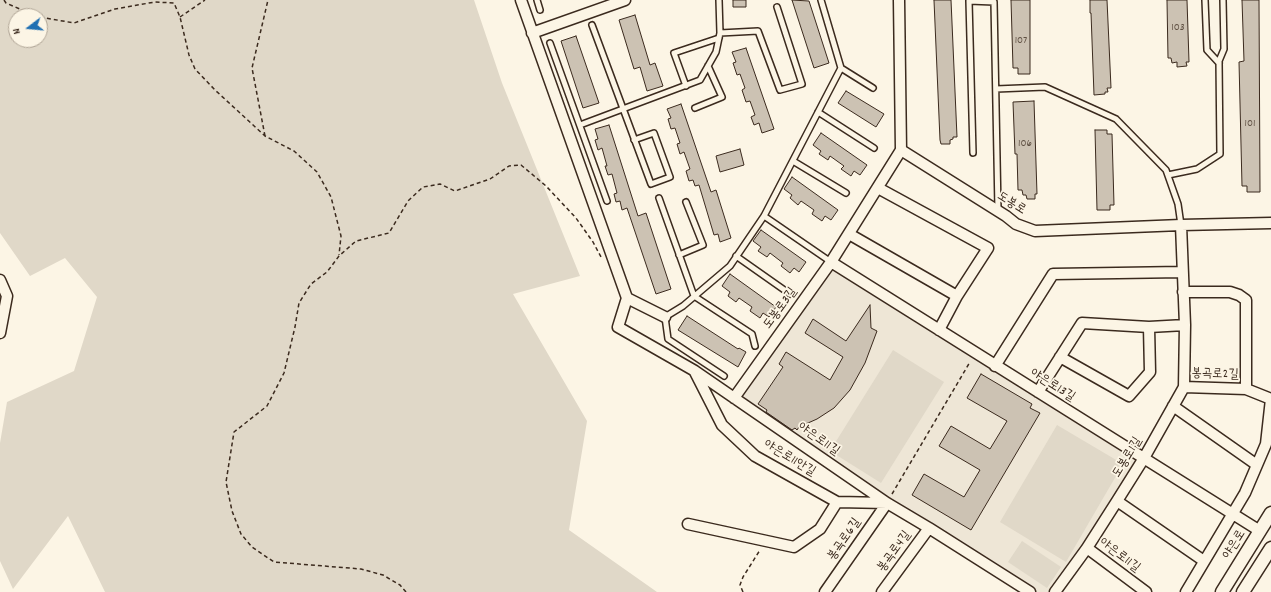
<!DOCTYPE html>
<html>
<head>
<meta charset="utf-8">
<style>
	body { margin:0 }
	#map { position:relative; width:1271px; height:592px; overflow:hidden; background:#fcf5e5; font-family:Dekko,sans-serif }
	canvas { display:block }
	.north { position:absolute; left:8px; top:8px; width:40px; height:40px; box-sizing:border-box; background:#fcf5e5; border:1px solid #afa495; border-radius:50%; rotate:254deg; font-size:11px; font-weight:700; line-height:16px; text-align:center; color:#3b2a1e }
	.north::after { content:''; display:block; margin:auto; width:14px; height:18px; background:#1f6fb2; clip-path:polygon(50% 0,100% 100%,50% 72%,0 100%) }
</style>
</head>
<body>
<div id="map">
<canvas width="1271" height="592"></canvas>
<div class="north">N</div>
</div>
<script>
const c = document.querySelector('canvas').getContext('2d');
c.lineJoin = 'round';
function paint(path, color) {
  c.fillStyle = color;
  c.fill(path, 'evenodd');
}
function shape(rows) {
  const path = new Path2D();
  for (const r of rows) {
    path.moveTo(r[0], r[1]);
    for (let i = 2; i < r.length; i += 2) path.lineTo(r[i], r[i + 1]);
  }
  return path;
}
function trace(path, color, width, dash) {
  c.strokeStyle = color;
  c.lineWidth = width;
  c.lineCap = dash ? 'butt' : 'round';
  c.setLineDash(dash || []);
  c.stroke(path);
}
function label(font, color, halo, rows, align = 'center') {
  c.font = font + ' Dekko,"Poor Story",sans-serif';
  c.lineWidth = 3.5;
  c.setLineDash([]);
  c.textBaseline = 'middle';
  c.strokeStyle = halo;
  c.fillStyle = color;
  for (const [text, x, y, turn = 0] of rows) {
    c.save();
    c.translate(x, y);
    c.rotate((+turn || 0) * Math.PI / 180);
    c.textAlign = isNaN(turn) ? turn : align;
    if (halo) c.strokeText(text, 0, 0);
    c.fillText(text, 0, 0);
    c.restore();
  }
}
paint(shape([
	[831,262,1144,458,1055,592,1030,592,734,398]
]), '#eee6d6');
paint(shape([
	[0,0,474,0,502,83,580,276,513,294,587,421,569,530,657,592,105,592,68,516,13,589,0,561,0,443,7,402,74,371,97,297,65,258,30,276,0,233],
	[16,16,40,16,40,40,16,40],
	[893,350,944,382,881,483,830,451],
	[1057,425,1123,464,1066,562,1000,522],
	[1022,541,1061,567,1047,588,1008,562]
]), '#e0d8c8');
const building = shape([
	[733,0,746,0,746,7,733,7,733,0],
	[792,0,809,1,829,63,814,68,792,0],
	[934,0,951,0,957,137,953,137,953,139,950,140,950,144,941,144,940,140,934,0],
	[1011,0,1030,0,1030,74,1018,74,1018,68,1013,68,1011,0],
	[1090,0,1107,0,1111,88,1107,88,1108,92,1105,92,1105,94,1094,95,1091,13,1090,13,1090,0],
	[1167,0,1187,0,1189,62,1186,62,1187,66,1177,67,1177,62,1172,63,1171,58,1168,58,1167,0],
	[1242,0,1259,0,1260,192,1247,192,1247,186,1242,186,1239,62,1244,61,1242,0],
	[635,15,650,65,655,63,663,86,647,91,640,67,634,69,619,20,635,15],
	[576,36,599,103,583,108,561,41,576,36],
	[746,48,774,129,762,133,759,123,754,125,751,117,755,115,750,101,746,102,742,90,745,88,740,74,737,75,733,63,736,62,732,52,746,48],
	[846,91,884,114,876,127,838,103,846,91],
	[1034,101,1037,194,1035,194,1035,199,1027,199,1026,195,1023,195,1022,190,1018,190,1017,154,1015,154,1013,102,1034,101],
	[681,104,711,192,716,190,731,238,720,242,718,234,714,235,699,185,695,186,693,180,689,181,686,171,690,169,684,152,680,154,677,144,680,143,675,128,671,129,668,119,671,118,667,109,681,104],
	[609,125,638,216,646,213,671,289,656,294,627,208,622,210,620,201,616,202,614,194,617,193,612,174,608,175,605,166,607,166,602,148,598,150,595,140,598,139,595,129,609,125],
	[1095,130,1107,130,1107,134,1112,134,1114,205,1110,205,1110,210,1097,210,1095,130],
	[821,133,867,165,860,175,854,171,851,176,841,169,844,166,830,156,828,160,819,154,821,151,813,145,821,133],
	[740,149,744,165,720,172,716,156,740,149],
	[792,177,838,210,831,220,825,216,822,221,812,214,814,210,801,201,798,205,790,198,792,195,784,189,792,177],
	[761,230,806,262,799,272,794,268,790,273,781,266,783,263,770,253,767,257,758,251,761,247,753,241,761,230],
	[730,274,776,307,769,317,763,313,760,318,750,311,752,307,739,298,736,302,728,296,730,292,722,286,730,274],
	[870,305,871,328,877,331,865,363,850,390,834,408,817,419,799,427,797,430,795,428,792,430,766,412,767,410,758,404,783,367,779,364,786,352,830,380,843,357,805,333,813,319,846,341,870,305],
	[687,316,738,349,739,348,746,352,738,367,678,330,687,316],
	[981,374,1032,404,1030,408,1040,413,971,530,912,495,924,474,964,497,980,470,939,446,951,426,990,449,1007,421,967,398,981,374]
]);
paint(building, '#ccc2b3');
trace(building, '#3b2a1e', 1);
const service = shape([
	[537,0,540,10],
	[1205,0,1207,50,1219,63],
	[592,25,651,184,670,177,654,133,634,140],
	[720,33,758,31,780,90,802,84,777,7],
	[550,43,607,201],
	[841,68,873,88],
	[686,86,674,53,719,38],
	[996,89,1045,87,1116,119,1166,170,1178,204,1181,225],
	[695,108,722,97,708,66],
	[818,112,874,148],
	[580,125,700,80,716,52,720,33,719,0],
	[973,153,969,1,994,2,998,210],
	[793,161,846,193],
	[1168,175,1197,169,1220,154,1219,61,1224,49,1223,0],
	[659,198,694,296,752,334,755,346],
	[764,216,831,262],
	[679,255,703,245,686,202],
	[736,256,790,294],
	[724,376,668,339,665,317,683,306,730,266,764,216,841,68,821,0]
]);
const minor = shape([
	[521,0,627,298,665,317],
	[899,0,901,150,1006,216,1016,224,1035,231,1181,225,1271,223],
	[532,33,625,0],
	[878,188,988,248,957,296,939,330],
	[849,234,957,296],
	[831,262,1260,531],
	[0,280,7,296,0,333],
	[1183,292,1230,292,1239,295,1246,300,1246,389],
	[627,298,618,327,695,371,887,503,929,528,1030,592],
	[1060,357,1129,396,1150,372,1149,327],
	[995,366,1053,274,1182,272],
	[695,372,722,425,755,456,837,502,887,503],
	[1184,387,1246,389,1271,399,1266,444,1245,493,1186,592],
	[1038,392,1082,323,1149,327,1185,325],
	[734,398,831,262,901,150],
	[1173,406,1257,465],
	[1117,501,1204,561],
	[688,524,794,547,820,529,837,502],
	[1087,548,1146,592],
	[825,592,887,503],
	[882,592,929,528],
	[1055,592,1087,548,1117,501,1144,458,1184,387,1185,325,1181,225]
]);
const tertiary = shape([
	[1222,592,1271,513],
	[1243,592,1271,548]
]);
trace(service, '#3b2a1e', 8);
trace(minor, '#3b2a1e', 13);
trace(tertiary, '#3b2a1e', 15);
trace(shape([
	[4,0,6,3,36,16],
	[40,17,74,23,115,9,155,2,174,3,180,17,189,55,195,69,215,90,265,136,294,151,317,172,331,197,341,236,339,255],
	[180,17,205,0],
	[265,136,252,68,268,0],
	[892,494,970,362],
	[406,592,400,585,383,575,361,569,274,562,252,547,241,534,232,511,226,482,234,432,267,406,284,373,295,327,299,303,311,284,327,272,339,256,356,241,389,233,408,201,423,187,440,184,455,191,490,179,509,166,521,165,546,186,576,218,593,242,601,257],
	[743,592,740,585,743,577,760,550]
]), '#3b2a1e', 1.5, [4, 3]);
trace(service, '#fcf5e5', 5);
trace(minor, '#fcf5e5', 10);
trace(tertiary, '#fcf5e5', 12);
label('11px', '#5f5043', null, [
	["103",1178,28],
	["107",1021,41],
	["101",1250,124],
	["106",1025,144]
]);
label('13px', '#3b2a1e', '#fcf5e5', [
	["도봉로",1011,204,32],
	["도봉로3길",781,309,-54],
	["봉곡로2길",1215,375,2],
	["야은로13길",1052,386,32],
	["야은로11길",818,440,35],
	["도봉로1길",1128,458,-59],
	["야은로11안길",789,459,31],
	["봉곡로6길",845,540,-55],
	["야은로",1235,545,-58],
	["봉곡로4길",895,552,-54],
	["야은로11길",1119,556,37]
]);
</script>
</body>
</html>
